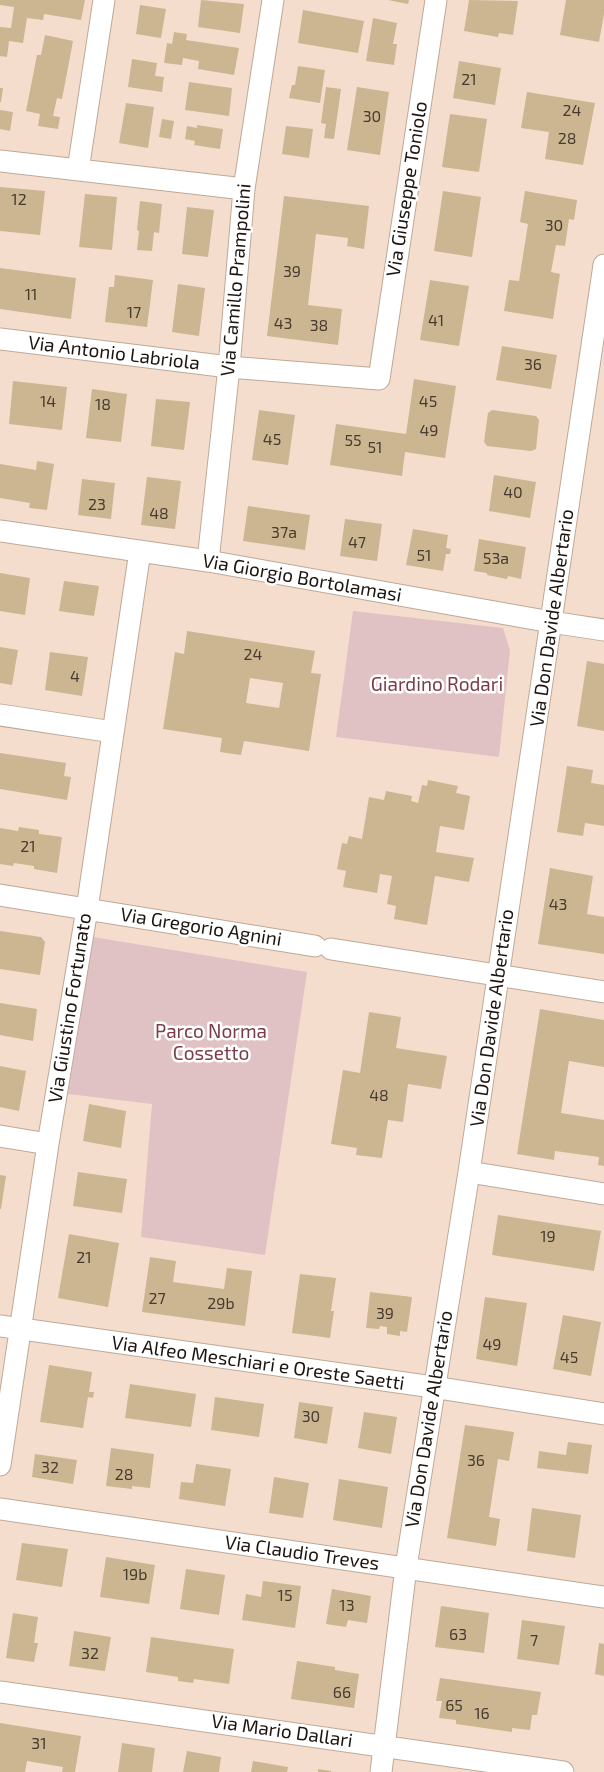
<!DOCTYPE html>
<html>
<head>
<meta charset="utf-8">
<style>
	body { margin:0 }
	canvas { display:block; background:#f4ddcd }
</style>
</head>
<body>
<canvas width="604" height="1772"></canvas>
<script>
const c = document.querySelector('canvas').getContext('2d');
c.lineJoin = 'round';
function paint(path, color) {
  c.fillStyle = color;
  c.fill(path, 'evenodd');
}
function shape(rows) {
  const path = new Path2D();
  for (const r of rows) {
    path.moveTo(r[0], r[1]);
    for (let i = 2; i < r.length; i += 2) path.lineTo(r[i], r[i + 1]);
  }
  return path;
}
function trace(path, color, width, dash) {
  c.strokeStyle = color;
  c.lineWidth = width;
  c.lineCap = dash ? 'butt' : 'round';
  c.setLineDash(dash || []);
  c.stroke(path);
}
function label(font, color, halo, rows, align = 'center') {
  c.font = font + ' "Exo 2",sans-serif';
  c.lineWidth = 5;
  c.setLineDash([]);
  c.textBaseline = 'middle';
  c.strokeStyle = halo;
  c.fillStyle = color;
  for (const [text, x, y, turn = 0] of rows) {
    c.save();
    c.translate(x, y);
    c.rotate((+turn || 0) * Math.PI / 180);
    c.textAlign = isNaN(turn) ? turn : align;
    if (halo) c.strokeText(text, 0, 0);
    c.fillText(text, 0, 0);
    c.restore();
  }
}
paint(shape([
	[353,611,503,628,510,650,499,757,336,737],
	[93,937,307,972,265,1255,141,1237,152,1104,68,1094]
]), '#e1c2c4');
paint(shape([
	[0,0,85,0,81,20,44,14,43,20,27,18,23,43,9,41,7,57,0,56,0,27,11,28,14,7,0,5],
	[201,0,244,4,240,33,198,27],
	[388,0,409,0,408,4],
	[469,0,518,1,513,35,499,33,498,37,464,31],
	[566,0,604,0,604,14,599,42,560,35],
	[140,5,166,9,161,38,136,34],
	[303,10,364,21,358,53,298,43],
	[373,18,397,23,393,44,397,44,394,65,366,61],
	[174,32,187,34,186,40,239,48,234,75,198,69,199,61,183,58,182,65,164,63,167,43,172,44],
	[45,35,73,41,62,99,57,98,53,116,60,117,58,129,38,126,40,114,26,111,37,55,41,55],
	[132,59,157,63,155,76,164,77,162,92,128,87],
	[459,61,501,68,495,105,453,98],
	[298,66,325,70,320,103,289,98,292,85,295,85],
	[189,82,232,88,229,116,185,110],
	[326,87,341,89,334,139,324,138,326,124,321,123],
	[357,87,389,92,380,155,347,150],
	[0,88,3,88,1,102,0,102],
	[527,92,595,103,583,165,545,159,549,132,521,128],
	[126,103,154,107,148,148,119,143],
	[0,110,13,112,10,131,0,129],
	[450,114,487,119,479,172,442,167],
	[162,119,174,121,171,139,159,137],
	[197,125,223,129,220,149,194,145,195,141,185,139,187,126,197,128],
	[286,126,313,129,309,158,282,154],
	[0,187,45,191,40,235,0,231],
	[443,191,481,197,472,257,434,251],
	[525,191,577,200,574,220,569,219,565,246,556,245,551,272,560,274,553,319,504,311,509,280,519,281,528,224,520,222],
	[85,194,117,197,112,250,79,247],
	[284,196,369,206,364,249,347,246,348,238,316,234,308,305,342,309,338,345,267,336],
	[140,201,162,204,159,233,154,232,152,251,137,250,139,231,137,230],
	[187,207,214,210,208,257,182,254],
	[0,268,76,278,71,319,0,309],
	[115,275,153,280,147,327,105,322,109,287,114,287],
	[430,280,469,286,459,346,420,340],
	[178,284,205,288,199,336,172,332],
	[502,346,557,355,551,389,496,380],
	[414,379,456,386,445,458,405,452,402,476,330,465,336,424,406,434],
	[13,381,67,387,62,430,9,424],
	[92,389,127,394,121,442,86,438],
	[156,399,190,402,184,450,151,446],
	[259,410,295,415,288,465,252,460],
	[492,410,536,416,539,420,536,449,531,451,487,446,484,442,488,413],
	[37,461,54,464,47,510,29,508,30,503,0,498,0,464,36,470],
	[494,475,536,482,530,518,489,511],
	[147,477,181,481,175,529,141,525],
	[82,479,115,483,111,519,78,515],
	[248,506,310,515,305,550,243,541],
	[345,519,382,524,377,561,340,556],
	[413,529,448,535,446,548,451,549,450,554,446,554,443,571,406,565],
	[479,539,526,547,521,579,508,576,507,579,487,575,487,573,474,571],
	[0,573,30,578,25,615,0,611],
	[64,581,99,586,94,616,59,611],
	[187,631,315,651,311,673,321,674,309,751,244,741,241,755,220,752,222,738,163,729,175,652,184,654],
	[250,678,283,683,279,708,246,703],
	[0,647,18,650,12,685,0,683],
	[50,652,88,657,82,696,45,690],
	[587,661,604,664,604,731,577,726],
	[0,753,66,763,64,776,71,777,67,800,0,789],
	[567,766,593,770,591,783,604,785,604,826,585,823,583,836,557,832],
	[428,780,458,786,456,793,470,796,464,830,440,826,436,852,474,858,469,882,435,876,427,925,394,919,396,906,387,904,392,876,380,874,377,893,343,887,346,871,337,869,342,843,347,844,349,836,362,839,369,797,384,800,386,791,412,796,411,801,418,803,422,785,427,786],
	[19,827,39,830,39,834,62,837,57,873,34,869,34,866,14,863,13,866,0,864,0,828,18,831],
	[550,868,593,876,587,914,604,917,604,954,538,944],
	[0,931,41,937,45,942,40,975,0,969],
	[0,1003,37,1009,33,1041,0,1035],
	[540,1009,604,1020,604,1067,569,1061,561,1113,604,1120,604,1166,598,1165,599,1157,555,1151,554,1160,517,1154],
	[369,1012,401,1017,396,1048,447,1056,441,1089,408,1084,403,1122,388,1120,382,1158,356,1155,357,1148,331,1144,343,1070,360,1073],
	[0,1066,26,1071,19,1111,0,1107],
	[89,1104,126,1111,121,1148,83,1141],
	[78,1172,127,1179,122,1213,73,1206],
	[0,1175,6,1176,1,1209,0,1209],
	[498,1215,601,1231,594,1271,492,1255],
	[69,1234,119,1243,108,1307,58,1298],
	[150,1257,176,1261,173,1282,224,1289,227,1268,252,1271,245,1326,142,1312],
	[300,1274,336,1278,331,1311,334,1311,330,1338,292,1333],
	[370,1292,412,1297,407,1332,400,1331,400,1336,387,1334,387,1327,380,1326,379,1329,366,1328],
	[485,1297,527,1303,517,1366,476,1359],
	[563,1315,601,1322,591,1376,553,1369],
	[49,1365,92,1372,89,1392,94,1392,93,1398,88,1397,83,1428,40,1422],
	[130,1384,196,1394,191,1427,125,1418],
	[215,1397,264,1404,259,1437,211,1430],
	[299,1402,333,1407,327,1444,294,1438],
	[364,1412,397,1417,391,1454,358,1448],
	[465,1425,514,1432,509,1461,498,1459,489,1517,500,1519,496,1546,447,1538],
	[568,1442,592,1445,588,1474,537,1468,539,1451,566,1455],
	[111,1448,154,1454,150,1488,132,1486,132,1489,106,1486],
	[35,1454,77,1460,73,1484,32,1477],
	[196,1464,231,1469,225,1506,179,1499,181,1482,193,1483],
	[274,1477,309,1483,303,1518,269,1513],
	[339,1479,388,1487,382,1528,333,1520],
	[532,1508,581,1515,575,1558,527,1551],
	[22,1543,68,1549,62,1587,16,1580],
	[106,1557,155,1565,149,1604,100,1597],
	[186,1569,225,1575,219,1615,180,1609],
	[263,1581,301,1586,295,1628,242,1620,246,1594,261,1597],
	[332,1589,371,1596,367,1623,348,1620,346,1627,326,1624],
	[441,1606,489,1613,484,1653,435,1647],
	[13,1613,38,1617,34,1643,38,1643,34,1662,6,1658],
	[522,1620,565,1626,559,1665,517,1659],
	[74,1631,111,1637,105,1671,69,1666],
	[151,1637,234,1649,229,1684,194,1679,193,1683,178,1681,178,1677,146,1672],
	[599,1643,604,1644,604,1676,595,1674],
	[297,1661,335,1667,335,1670,359,1674,354,1708,291,1699],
	[440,1678,541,1692,537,1715,532,1715,530,1730,512,1728,512,1732,456,1724,456,1720,439,1718,442,1701,436,1701],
	[0,1723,81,1736,75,1772,62,1772,63,1767,27,1761,25,1772,0,1772],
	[122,1743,155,1748,152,1772,118,1772],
	[187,1751,221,1757,219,1772,183,1772],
	[253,1761,288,1767,287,1772,251,1772],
	[318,1769,331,1771,331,1772,318,1772]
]), '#cbb691');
const minor = shape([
	[0,161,244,189],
	[78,170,104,0],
	[0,339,229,367,379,379,436,0],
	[0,531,208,561,551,622,604,630],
	[208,561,229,367,244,189,273,0],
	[0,715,113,732],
	[0,895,315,946],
	[331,949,604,992],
	[0,1136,48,1144],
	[469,1172,604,1194],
	[0,1326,433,1387,604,1414],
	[0,1465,48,1144,87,909,140,551],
	[0,1509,604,1597],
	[0,1692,563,1772],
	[381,1772,406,1567,469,1172,604,265]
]);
trace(minor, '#bea999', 23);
trace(minor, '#fff', 21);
label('16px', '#483c30', null, [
	["21",469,80],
	["24",572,111],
	["30",372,117],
	["28",567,139],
	["12",19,200],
	["30",554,226],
	["39",292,272],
	["11",31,295],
	["17",134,313],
	["41",436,321],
	["43",283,324],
	["38",319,326],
	["36",533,365],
	["14",48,402],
	["45",428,402],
	["18",103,405],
	["49",429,431],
	["45",272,440],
	["55",353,441],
	["51",375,448],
	["40",513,493],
	["23",97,505],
	["48",159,514],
	["37a",284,533],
	["47",357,543],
	["51",424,556],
	["53a",496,559],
	["24",253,655],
	["4",75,677],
	["21",28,847],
	["43",558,905],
	["48",379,1096],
	["19",548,1237],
	["21",84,1258],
	["27",157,1299],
	["29b",221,1304],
	["39",385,1314],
	["49",492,1345],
	["45",569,1358],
	["30",311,1417],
	["36",476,1461],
	["32",50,1468],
	["28",124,1475],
	["19b",135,1575],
	["15",285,1596],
	["13",347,1606],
	["63",458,1635],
	["7",534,1641],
	["32",90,1654],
	["66",342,1693],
	["65",454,1706],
	["16",482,1714],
	["31",39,1744]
]);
label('19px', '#1c140f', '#fff', [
	["Via Giuseppe Toniolo",407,189,-81],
	["Via Camillo Prampolini",236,280,-85],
	["Via Antonio Labriola",114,353,7],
	["Via Giorgio Bortolamasi",302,578,10],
	["Via Don Davide Albertario",552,618,-82],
	["Via Gregorio Agnini",201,927,9],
	["Via Giustino Fortunato",70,1008,-81],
	["Via Don Davide Albertario",492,1018,-82],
	["Via Alfeo Meschiari e Oreste Saetti",258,1363,8],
	["Via Don Davide Albertario",429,1419,-81],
	["Via Claudio Treves",302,1553,8],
	["Via Mario Dallari",282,1731,8]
]);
label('19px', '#7a3c46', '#fff', [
	["Giardino Rodari",437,685],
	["Parco Norma",211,1032],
	["Cossetto",211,1054]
]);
</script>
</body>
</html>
